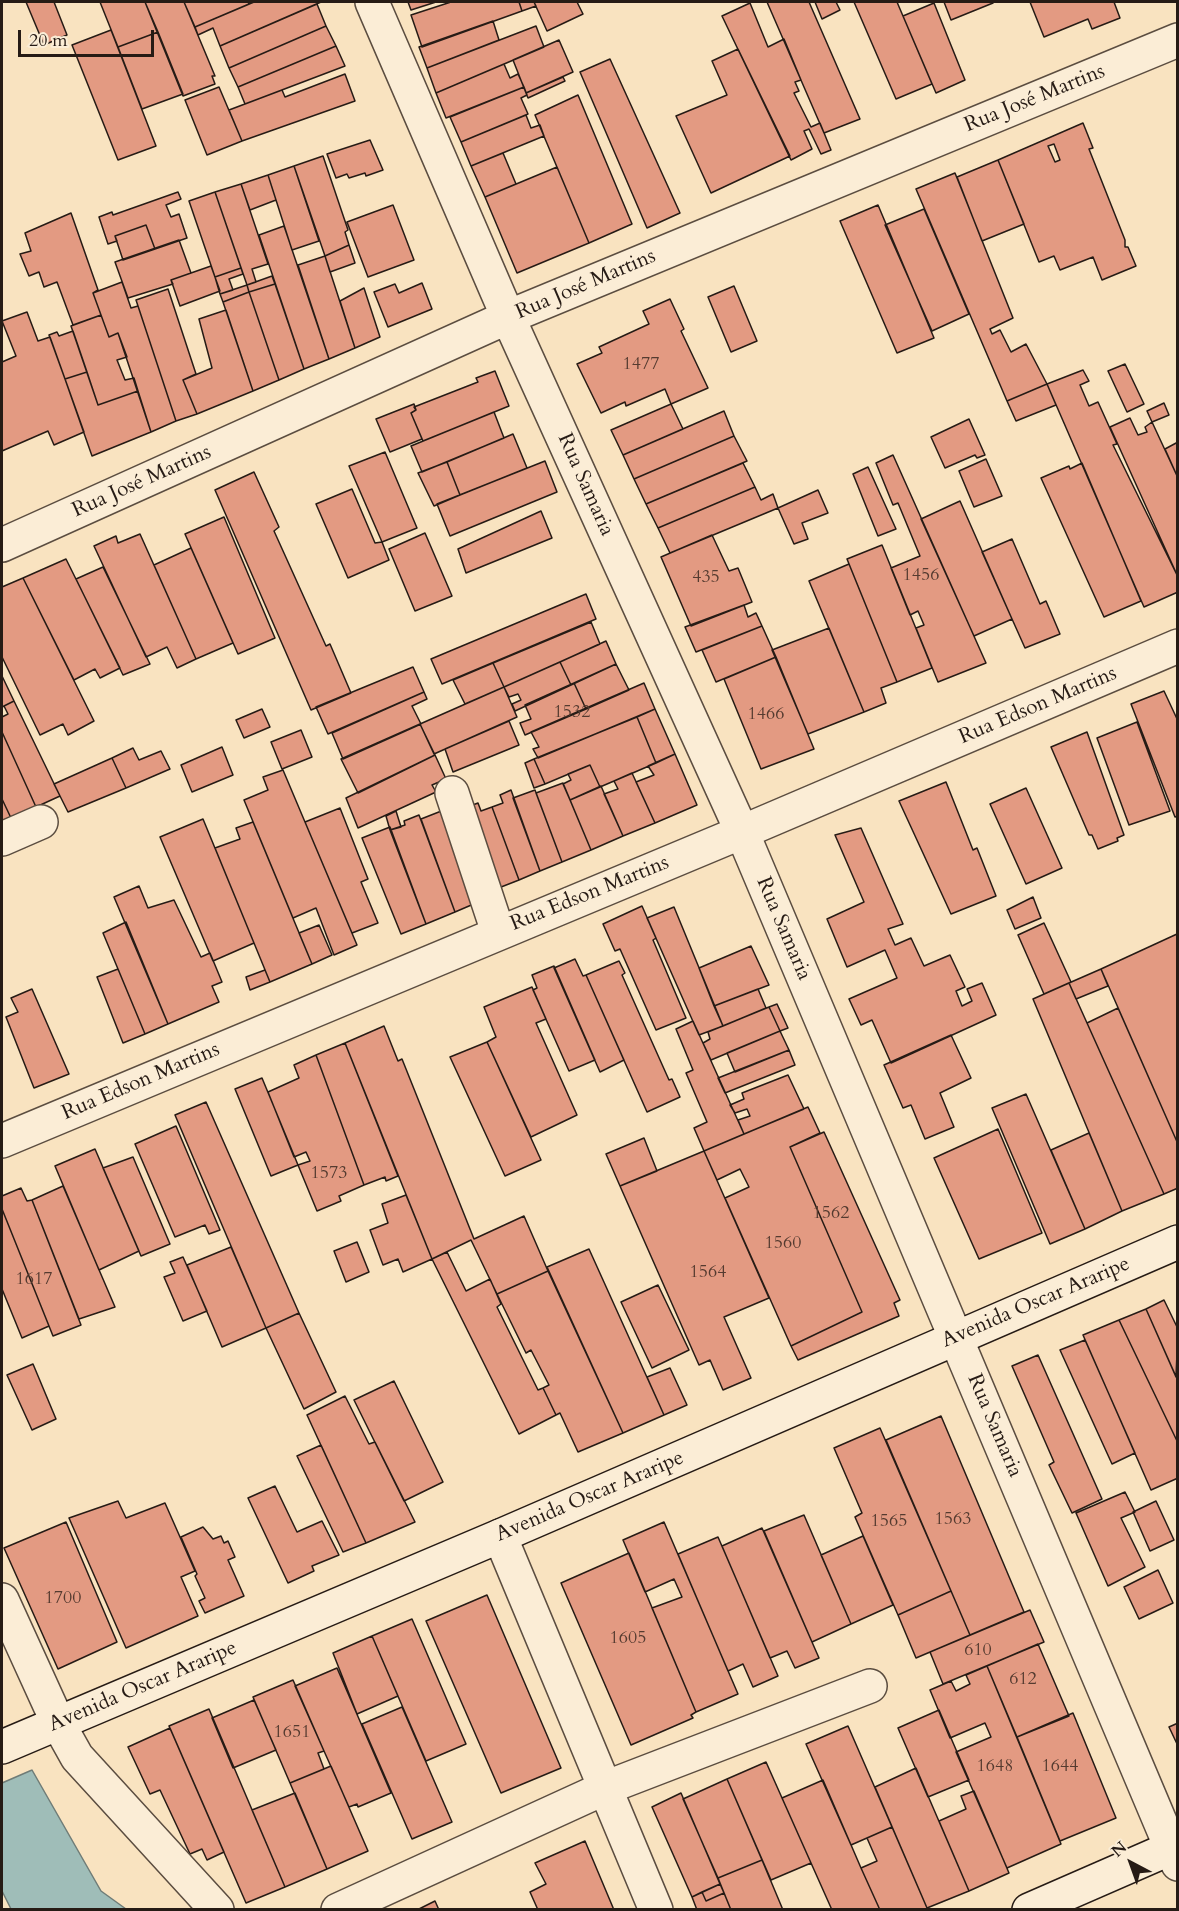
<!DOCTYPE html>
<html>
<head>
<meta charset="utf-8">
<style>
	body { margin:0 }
	#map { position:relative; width:1179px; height:1911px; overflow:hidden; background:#f9e3c0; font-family:Cardo,serif }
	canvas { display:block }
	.frame { position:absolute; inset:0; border:3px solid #261b15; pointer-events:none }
	.north { position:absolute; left:1101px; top:1833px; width:60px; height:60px; -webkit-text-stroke:4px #fbedd6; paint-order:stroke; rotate:319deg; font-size:16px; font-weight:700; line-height:24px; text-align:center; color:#261b15 }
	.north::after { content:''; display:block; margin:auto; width:21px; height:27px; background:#261b15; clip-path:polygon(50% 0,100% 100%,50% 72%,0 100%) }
	.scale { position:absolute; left:18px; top:30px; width:136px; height:27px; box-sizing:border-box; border:3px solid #261b15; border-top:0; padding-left:8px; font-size:18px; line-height:21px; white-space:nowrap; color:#261b15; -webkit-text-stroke:4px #fbedd6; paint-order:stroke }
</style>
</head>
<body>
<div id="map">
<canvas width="1179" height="1911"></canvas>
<div class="frame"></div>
<div class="north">N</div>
<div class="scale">20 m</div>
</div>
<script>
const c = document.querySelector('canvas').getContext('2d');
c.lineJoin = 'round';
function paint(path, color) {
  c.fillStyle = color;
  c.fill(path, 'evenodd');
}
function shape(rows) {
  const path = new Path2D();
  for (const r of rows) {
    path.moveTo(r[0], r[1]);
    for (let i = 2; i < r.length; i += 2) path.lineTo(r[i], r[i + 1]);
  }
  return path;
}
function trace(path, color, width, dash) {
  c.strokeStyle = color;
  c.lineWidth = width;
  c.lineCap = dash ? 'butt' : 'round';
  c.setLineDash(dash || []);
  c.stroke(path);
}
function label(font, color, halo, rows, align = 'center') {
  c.font = font + ' Cardo,serif';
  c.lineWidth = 5;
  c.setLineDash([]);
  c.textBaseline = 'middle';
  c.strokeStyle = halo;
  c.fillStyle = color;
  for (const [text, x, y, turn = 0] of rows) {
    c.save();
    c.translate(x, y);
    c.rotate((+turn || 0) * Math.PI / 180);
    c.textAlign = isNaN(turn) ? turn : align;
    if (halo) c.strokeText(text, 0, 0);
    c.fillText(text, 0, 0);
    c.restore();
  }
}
const water = shape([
	[32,1770,101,1891,126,1909,11,1909,2,1891,2,1783,32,1770]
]);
paint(water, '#9fbdb8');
trace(water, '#6f7c77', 1.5);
const building = shape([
	[26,2,54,2,67,35,44,45,26,2],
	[100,2,145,2,158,32,118,47,100,2],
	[145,2,184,2,215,76,212,76,215,84,183,96,145,2],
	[184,2,248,2,249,4,195,27,184,2],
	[254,2,321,2,220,46,213,28,198,35,195,27,254,2],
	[408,2,436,2,411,10,408,2],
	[451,2,519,2,522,11,422,47,411,15,451,2],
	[519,2,534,2,536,6,522,11,519,2],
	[534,2,577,2,583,14,547,31,534,2],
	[767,2,809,2,860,119,824,133,767,2],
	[815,2,836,2,840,10,822,19,815,2],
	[854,2,897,2,932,84,896,99,854,2],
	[944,2,993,2,993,3,951,20,944,2],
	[1030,2,1114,2,1120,18,1092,29,1088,19,1044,37,1030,2],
	[750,3,768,47,784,39,801,80,795,82,799,91,794,93,811,127,820,123,831,150,821,154,809,129,804,131,812,149,791,160,722,16,750,3],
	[934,3,965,80,936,93,903,16,934,3],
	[317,4,326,26,229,68,220,46,317,4],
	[493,21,499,40,427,68,419,47,493,21],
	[326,26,336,46,238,87,229,68,326,26],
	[536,26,544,47,436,93,427,68,536,26],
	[111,30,156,146,118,160,72,45,111,30],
	[158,32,183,94,142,109,118,47,158,32],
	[559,40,573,72,526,93,513,60,559,40],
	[336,46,345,66,245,104,238,87,336,46],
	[738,49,790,156,711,193,676,116,727,95,712,61,738,49],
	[610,59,680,213,647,228,580,72,610,59],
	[504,64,510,78,518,74,524,87,446,118,436,93,504,64],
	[345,74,355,101,242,141,229,110,282,90,285,97,345,74],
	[563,77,565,81,528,98,526,93,563,77],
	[219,87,242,141,207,155,185,100,219,87],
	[524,87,527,95,521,98,528,114,461,142,450,117,524,87],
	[578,95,632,224,589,243,535,115,578,95],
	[526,115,531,128,540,125,544,136,471,166,461,142,526,115],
	[1083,123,1093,148,1089,149,1125,240,1125,247,1128,247,1136,266,1102,280,1093,257,1060,270,1054,256,1039,262,998,160,1083,123],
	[1054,144,1060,160,1055,162,1048,146,1054,144],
	[370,140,383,170,366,176,365,173,349,178,347,174,336,178,327,154,370,140],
	[503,153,516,184,485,197,471,166,503,153],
	[323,156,348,230,345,232,349,245,325,256,294,166,323,156],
	[998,160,1024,224,982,241,957,177,998,160],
	[294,166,319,241,292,250,268,175,294,166],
	[557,167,589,243,517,273,485,197,557,167],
	[955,173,1013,318,990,329,992,334,1000,330,1011,352,1026,344,1047,384,1007,401,916,189,955,173],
	[268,175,276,200,250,210,241,184,268,175],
	[241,184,268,264,252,269,256,282,247,285,215,192,241,184],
	[178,192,181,199,166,205,171,217,179,214,187,238,155,249,146,225,115,236,117,241,108,244,99,217,112,212,113,215,178,192],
	[215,192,241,268,215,277,189,201,215,192],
	[393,205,414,260,368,277,347,222,393,205],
	[878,205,934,338,897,353,840,221,878,205],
	[924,209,969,314,932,331,885,225,924,209],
	[71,213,98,290,93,293,101,315,73,325,57,282,44,287,39,272,29,276,20,254,31,251,25,233,71,213],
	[146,225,155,249,123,260,115,236,146,225],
	[284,226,329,359,304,369,259,235,284,226],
	[179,240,191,273,171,280,173,284,128,298,115,262,179,240],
	[349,245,355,263,330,272,325,256,349,245],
	[325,256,355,348,329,359,298,265,325,256],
	[211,266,220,291,180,306,171,280,211,266],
	[241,268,243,274,229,279,233,290,220,294,215,277,241,268],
	[272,276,275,284,249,292,247,285,272,276],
	[122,282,131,308,138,306,176,421,151,432,118,333,109,337,93,293,122,282],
	[422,283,432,309,388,327,374,292,395,284,399,293,422,283],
	[275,284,304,369,279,380,249,292,275,284],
	[247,285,249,292,223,302,220,294,247,285],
	[734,286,757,341,731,352,708,297,734,286],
	[364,288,380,337,355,348,340,301,364,288],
	[168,289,196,374,183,380,197,414,176,421,136,300,168,289],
	[249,292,279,380,253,391,223,302,249,292],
	[670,299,684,329,681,331,708,388,671,404,665,389,626,406,625,402,601,413,577,364,602,353,599,347,649,324,643,311,670,299],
	[226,310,253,391,197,414,183,380,212,368,199,319,226,310],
	[27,312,38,341,50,337,84,432,54,445,48,431,2,451,2,362,16,356,2,321,27,312],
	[101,315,109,337,118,333,127,357,117,360,125,380,134,378,138,391,98,405,71,326,101,315],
	[73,331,87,372,65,379,49,335,57,332,59,336,73,331],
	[1125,364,1144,404,1127,412,1108,371,1125,364],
	[1083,370,1089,381,1080,385,1089,406,1098,402,1117,444,1113,445,1178,577,1178,592,1144,607,1047,384,1083,370],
	[495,371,509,406,423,441,411,413,416,410,414,407,478,382,476,378,495,371],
	[87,372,98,405,138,391,151,432,92,456,65,379,87,372],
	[1047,384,1056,405,1016,421,1007,401,1047,384],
	[1164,403,1169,415,1152,422,1147,411,1164,403],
	[414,404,416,410,411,413,422,439,390,452,376,419,414,404],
	[671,404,683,429,623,455,611,430,671,404],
	[724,411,734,436,634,479,623,455,724,411],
	[494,412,504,438,422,472,411,446,494,412],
	[1130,418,1138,435,1147,432,1145,427,1152,422,1178,478,1178,577,1110,427,1130,418],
	[969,419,985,455,977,458,975,455,945,468,931,437,969,419],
	[513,434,527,468,460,495,447,462,513,434],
	[734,436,747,461,646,504,634,479,734,436],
	[1178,442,1178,478,1165,449,1178,442],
	[385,452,417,528,382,542,349,466,385,452],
	[893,455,986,663,938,682,916,628,924,625,918,611,910,615,891,568,920,556,898,503,893,505,876,463,893,455],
	[986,459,1002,496,974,507,959,471,986,459],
	[545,461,557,492,450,536,437,504,545,461],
	[447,462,460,495,434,506,418,473,447,462],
	[743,463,755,487,658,528,646,504,743,463],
	[1082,463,1141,601,1104,617,1041,478,1069,466,1070,469,1082,463],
	[868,467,896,529,878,536,853,474,868,467],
	[254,472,279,527,274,531,326,646,330,644,351,693,311,710,215,490,254,472],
	[755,487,761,500,773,494,778,508,670,553,658,528,755,487],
	[352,489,375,543,382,542,389,560,348,578,316,504,352,489],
	[818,490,828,513,802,523,808,539,794,544,778,508,818,490],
	[960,501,1012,619,974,636,921,519,960,501],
	[541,511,552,538,466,573,458,549,541,511],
	[224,517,275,638,238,654,185,534,224,517],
	[425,533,452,596,415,611,389,549,425,533],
	[140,534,196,659,177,668,167,647,146,657,94,546,116,536,118,543,140,534],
	[712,535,729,571,738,568,752,602,691,626,661,557,712,535],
	[1012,539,1040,604,1046,601,1060,634,1025,648,982,552,1012,539],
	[882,545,932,668,897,682,847,559,882,545],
	[191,548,233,643,196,659,154,565,191,548],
	[66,559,120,668,100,678,95,669,74,680,23,578,66,559],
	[849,564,897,682,881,688,886,703,864,712,809,581,849,564],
	[103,567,150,664,123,675,76,579,103,567],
	[23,578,94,721,68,735,63,724,40,735,2,657,2,587,23,578],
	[586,594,596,619,442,684,431,659,586,594],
	[744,605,748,617,756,613,762,626,696,652,685,627,744,605],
	[591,622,600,644,504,687,493,663,591,622],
	[762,626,776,657,716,682,702,650,762,626],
	[829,628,864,712,808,734,772,650,829,628],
	[606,641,616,664,571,685,560,662,606,641],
	[776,657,814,749,761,769,724,679,776,657],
	[560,662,571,685,515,711,512,704,521,700,518,694,509,697,504,687,560,662],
	[493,663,504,687,465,704,453,680,493,663],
	[616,664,629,690,586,709,574,683,616,664],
	[413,667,424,692,328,734,316,707,413,667],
	[2,676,14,701,2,707,2,676],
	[574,683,586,709,525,735,520,723,531,719,525,705,574,683],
	[644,683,655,709,538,758,533,749,539,747,531,732,644,683],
	[504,687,517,717,434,754,420,724,504,687],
	[1164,691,1178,721,1178,816,1175,817,1131,704,1164,691],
	[424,692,427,699,412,706,421,724,343,759,332,733,424,692],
	[14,701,60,796,36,807,2,732,2,717,8,714,4,706,14,701],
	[262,709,270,727,244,738,236,720,262,709],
	[655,709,675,754,656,763,637,717,655,709],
	[637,717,656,763,600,787,590,765,545,784,534,759,637,717],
	[509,721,519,745,453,772,445,749,509,721],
	[1137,722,1170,811,1129,825,1097,738,1137,722],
	[420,724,435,755,358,793,341,759,420,724],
	[301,730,312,757,282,769,271,742,301,730],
	[2,732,36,807,11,818,2,799,2,732],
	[1087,732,1124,835,1117,838,1118,841,1098,849,1092,835,1089,835,1051,747,1087,732],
	[222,747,233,775,192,792,181,765,222,747],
	[133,748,139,760,161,751,170,769,126,788,112,758,133,748],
	[675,754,697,805,655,823,636,782,654,775,648,766,675,754],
	[435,755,446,779,432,785,436,792,358,828,346,798,435,755],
	[112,758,126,788,68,812,54,784,112,758],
	[534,759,545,784,534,788,525,763,534,759],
	[590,765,600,787,570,800,563,784,571,780,568,774,590,765],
	[283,770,357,945,334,955,316,908,293,918,244,800,268,790,263,777,283,770],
	[632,773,655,823,623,836,604,794,618,789,614,781,632,773],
	[946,782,973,850,977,848,996,896,951,914,899,801,946,782],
	[563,783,591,850,562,862,536,793,563,783],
	[601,786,623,836,591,850,570,800,601,786],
	[1026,788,1062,868,1026,884,990,804,1026,788],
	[511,790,540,871,519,880,492,807,503,803,500,795,511,790],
	[535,790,562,862,540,871,513,798,535,790],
	[2,799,11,818,2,822,2,799],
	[478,803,481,811,492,807,519,880,496,889,465,808,478,803],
	[340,808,368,879,361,882,378,923,352,933,305,822,340,808],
	[449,808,483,900,455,912,421,819,449,808],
	[396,811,401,827,390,830,386,816,396,811],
	[419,815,455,912,426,924,390,830,405,825,404,821,419,815],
	[203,819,254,943,213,961,160,837,203,819],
	[253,822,312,964,270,982,215,848,240,839,236,828,253,822],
	[390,827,426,924,401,934,362,838,390,827],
	[861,828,903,924,888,929,895,945,911,938,924,966,950,955,965,987,956,991,962,1006,972,1001,967,989,982,983,996,1015,891,1063,872,1020,861,1025,849,999,897,978,885,950,847,967,827,919,864,902,835,835,861,828],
	[139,886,148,908,174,900,201,957,210,953,222,982,212,986,219,1002,168,1024,114,897,139,886],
	[1033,897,1041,918,1015,929,1007,910,1033,897],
	[642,906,656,938,653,940,686,1018,656,1030,620,949,615,951,603,924,642,906],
	[674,907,723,1026,699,1035,647,918,674,907],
	[126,922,168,1024,145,1034,103,933,126,922],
	[1044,923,1071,982,1044,994,1018,935,1044,923],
	[319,925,332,955,312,964,299,933,319,925],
	[1177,934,1178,934,1178,1144,1101,969,1177,934],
	[751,946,769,985,714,1006,699,968,751,946],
	[575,959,583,976,586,975,624,1060,600,1072,554,968,575,959],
	[619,961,625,973,622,975,669,1080,672,1079,680,1097,647,1112,586,975,619,961],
	[554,966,595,1060,569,1071,533,990,537,988,532,975,554,966],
	[118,969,145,1034,123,1043,97,977,118,969],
	[1101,969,1108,986,1076,999,1069,983,1101,969],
	[265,970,270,982,250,990,246,977,265,970],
	[1069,983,1164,1194,1122,1211,1033,999,1069,983],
	[532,987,546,1019,536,1023,577,1115,531,1137,487,1042,496,1037,484,1007,532,987],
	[32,989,69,1074,34,1088,6,1017,18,1012,11,998,32,989],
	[758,989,766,1008,723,1026,714,1006,758,989],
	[777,1004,788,1028,780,1031,769,1007,777,1004],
	[769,1007,780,1031,711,1060,703,1043,710,1039,708,1032,769,1007],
	[1118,1008,1178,1144,1178,1188,1164,1194,1087,1023,1118,1008],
	[693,1021,744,1134,704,1151,694,1128,707,1122,686,1073,693,1070,676,1029,693,1021],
	[384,1026,398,1061,402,1059,474,1239,524,1216,548,1271,497,1294,471,1240,432,1259,345,1043,384,1026],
	[780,1031,789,1050,735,1072,727,1053,780,1031],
	[951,1035,971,1078,940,1093,954,1127,925,1139,911,1105,903,1108,884,1065,951,1035],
	[487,1042,541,1160,505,1176,450,1057,487,1042],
	[345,1043,398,1176,386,1181,385,1177,364,1185,316,1055,345,1043],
	[789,1050,795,1065,725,1093,718,1078,789,1050],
	[316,1055,364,1185,339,1196,341,1201,317,1211,298,1165,310,1161,306,1152,294,1157,268,1092,299,1078,294,1065,316,1055],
	[788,1075,804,1109,744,1134,738,1120,750,1116,747,1109,735,1113,730,1105,744,1099,742,1093,788,1075],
	[262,1078,298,1165,271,1176,235,1089,262,1078],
	[1026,1094,1085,1229,1050,1244,992,1108,1026,1094],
	[206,1102,299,1313,266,1328,175,1115,206,1102],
	[808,1107,820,1133,790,1147,862,1312,791,1346,725,1198,749,1187,740,1169,717,1180,704,1151,808,1107],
	[176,1126,220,1230,209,1234,205,1225,175,1237,135,1144,176,1126],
	[998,1129,1042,1233,979,1259,934,1158,998,1129],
	[824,1132,900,1300,894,1303,899,1316,798,1360,791,1346,862,1312,790,1147,824,1132],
	[1089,1133,1122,1211,1085,1229,1051,1150,1089,1133],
	[644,1138,657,1171,620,1186,606,1154,644,1138],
	[95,1149,139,1251,99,1270,55,1166,95,1149],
	[704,1151,769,1298,724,1317,751,1378,723,1390,710,1360,699,1365,620,1186,704,1151],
	[133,1157,170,1244,141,1256,103,1168,133,1157],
	[63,1186,115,1307,79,1319,32,1200,63,1186],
	[21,1188,27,1201,32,1200,81,1325,53,1336,2,1209,2,1196,21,1188],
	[406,1195,432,1259,403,1272,398,1259,383,1265,370,1230,388,1223,382,1204,406,1195],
	[2,1209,49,1326,22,1338,2,1289,2,1209],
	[357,1242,369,1272,346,1282,334,1251,357,1242],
	[231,1247,266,1328,222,1347,187,1265,231,1247],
	[589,1249,664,1415,623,1433,547,1267,589,1249],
	[447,1252,466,1291,490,1279,501,1304,497,1307,538,1390,543,1388,556,1415,519,1434,432,1259,447,1252],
	[183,1257,207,1311,183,1321,164,1277,175,1273,170,1262,183,1257],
	[548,1271,623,1433,578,1452,560,1413,556,1415,543,1388,549,1385,531,1350,526,1353,497,1294,548,1271],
	[658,1285,689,1350,652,1368,621,1302,658,1285],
	[1164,1300,1178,1329,1176,1377,1146,1309,1164,1300],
	[1146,1309,1178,1381,1178,1443,1119,1320,1146,1309],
	[299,1313,336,1392,304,1409,266,1328,299,1313],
	[1119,1320,1178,1443,1178,1478,1151,1490,1083,1335,1119,1320],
	[1085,1340,1135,1453,1112,1464,1060,1350,1085,1340],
	[1038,1355,1102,1499,1072,1513,1049,1465,1054,1462,1012,1366,1038,1355],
	[33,1364,56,1419,32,1430,7,1375,33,1364],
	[670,1368,687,1405,664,1415,647,1377,670,1368],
	[394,1381,443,1482,404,1501,354,1400,394,1381],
	[345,1396,369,1444,375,1442,415,1522,366,1543,307,1415,345,1396],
	[941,1416,1024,1612,970,1635,886,1440,941,1416],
	[880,1428,951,1591,898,1615,855,1517,862,1513,834,1448,880,1428],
	[321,1445,366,1543,343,1552,297,1456,321,1445],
	[275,1486,297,1532,322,1521,339,1555,312,1566,314,1571,288,1583,248,1498,275,1486],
	[1125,1492,1135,1512,1121,1518,1145,1567,1108,1586,1076,1513,1125,1492],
	[118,1501,126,1518,165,1503,195,1571,181,1577,198,1616,126,1648,69,1518,118,1501],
	[1156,1501,1174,1540,1150,1551,1133,1512,1156,1501],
	[804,1515,851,1624,812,1642,764,1531,804,1515],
	[66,1522,117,1642,58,1669,4,1548,66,1522],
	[664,1522,738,1694,696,1712,652,1608,682,1597,674,1579,645,1592,623,1540,664,1522],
	[203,1527,213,1539,221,1536,224,1543,228,1541,235,1557,228,1560,244,1596,205,1613,199,1601,205,1598,195,1576,197,1574,181,1537,203,1527],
	[762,1528,819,1658,795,1668,787,1651,770,1658,722,1546,762,1528],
	[863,1536,893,1605,851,1624,821,1555,863,1536],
	[718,1537,778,1676,753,1687,743,1664,728,1671,678,1554,718,1537],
	[629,1553,696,1712,691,1715,693,1718,631,1745,561,1583,629,1553],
	[1158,1570,1173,1603,1139,1619,1124,1587,1158,1570],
	[951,1591,970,1635,916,1658,898,1615,951,1591],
	[487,1595,561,1768,501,1793,426,1621,487,1595],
	[1030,1610,1044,1642,943,1684,930,1652,1030,1610],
	[412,1619,466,1744,426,1761,372,1636,412,1619],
	[372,1636,398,1696,357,1714,333,1653,372,1636],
	[1038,1644,1069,1716,1017,1737,987,1666,1038,1644],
	[987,1666,1061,1844,1007,1868,956,1752,991,1737,985,1723,950,1738,930,1690,951,1681,956,1691,970,1684,966,1675,987,1666],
	[337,1668,391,1793,358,1807,357,1804,349,1807,295,1686,337,1668],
	[293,1680,324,1751,318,1753,324,1769,290,1783,253,1697,293,1680],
	[254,1700,276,1750,233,1768,212,1718,254,1700],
	[402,1707,452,1822,412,1839,362,1724,402,1707],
	[209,1709,285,1887,246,1903,169,1726,209,1709],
	[939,1710,969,1780,928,1797,898,1728,939,1710],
	[1073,1713,1116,1818,1060,1841,1017,1737,1073,1713],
	[1178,1723,1178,1746,1169,1727,1178,1723],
	[848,1726,892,1827,851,1845,806,1744,848,1726],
	[170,1728,224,1852,207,1860,202,1849,190,1854,160,1790,150,1794,128,1747,170,1728],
	[766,1762,811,1863,771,1880,727,1779,766,1762],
	[331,1766,368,1851,327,1869,290,1783,331,1766],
	[916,1768,969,1891,927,1908,875,1787,916,1768],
	[727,1779,762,1860,718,1878,683,1799,727,1779],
	[823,1780,861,1868,880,1910,832,1910,782,1798,823,1780],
	[974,1791,1009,1873,969,1891,939,1821,966,1809,961,1796,974,1791],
	[295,1793,327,1869,285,1887,252,1810,295,1793],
	[681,1793,720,1884,692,1897,652,1807,681,1793],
	[892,1827,927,1908,924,1910,880,1910,861,1868,877,1861,867,1838,892,1827],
	[585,1841,614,1910,538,1910,530,1892,546,1884,535,1863,585,1841],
	[762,1860,783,1910,731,1910,718,1878,762,1860],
	[720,1884,724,1893,706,1901,702,1892,720,1884],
	[702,1892,706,1901,724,1893,731,1910,697,1910,692,1897,702,1892],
	[435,1901,439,1910,417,1910,435,1901]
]);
paint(building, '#e39a82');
trace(building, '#261b15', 1.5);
const street = shape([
	[372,2,508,317,742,832,1178,1864],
	[2,545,508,317,1178,40],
	[452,793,498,932],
	[2,839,41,822],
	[2,1141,742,832,1178,646],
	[500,1536,656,1910],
	[2,1600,58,1723,77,1757,217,1910],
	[338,1910,605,1788,870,1686]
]);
const secondary = shape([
	[2,1747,500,1536,1178,1242],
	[1029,1910,1178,1845]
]);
trace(street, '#5b4d40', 36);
trace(secondary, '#261b15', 36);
trace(street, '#fbedd6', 33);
trace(secondary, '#fbedd6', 33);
label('18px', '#553b30', null, [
	["1477",641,365],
	["1456",921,576],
	["435",706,578],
	["1532",572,713],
	["1466",766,715],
	["1573",329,1174],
	["1562",831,1214],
	["1560",783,1244],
	["1564",708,1273],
	["1617",34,1280],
	["1563",953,1520],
	["1565",889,1522],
	["1700",63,1599],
	["1605",628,1639],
	["610",978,1651],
	["612",1023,1680],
	["1651",292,1733],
	["1648",995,1767],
	["1644",1060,1767]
]);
label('21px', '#261b15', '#fbedd6', [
	["Rua José Martins",1035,99,-22],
	["Rua José Martins",586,285,-23],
	["Rua José Martins",142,482,-24],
	["Rua Samaria",585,485,66],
	["Rua Edson Martins",1038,706,-23],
	["Rua Edson Martins",590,894,-22],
	["Rua Samaria",783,929,67],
	["Rua Edson Martins",141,1082,-23],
	["Avenida Oscar Araripe",1036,1303,-23],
	["Rua Samaria",994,1426,67],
	["Avenida Oscar Araripe",590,1497,-23],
	["Avenida Oscar Araripe",143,1687,-23]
]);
</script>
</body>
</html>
